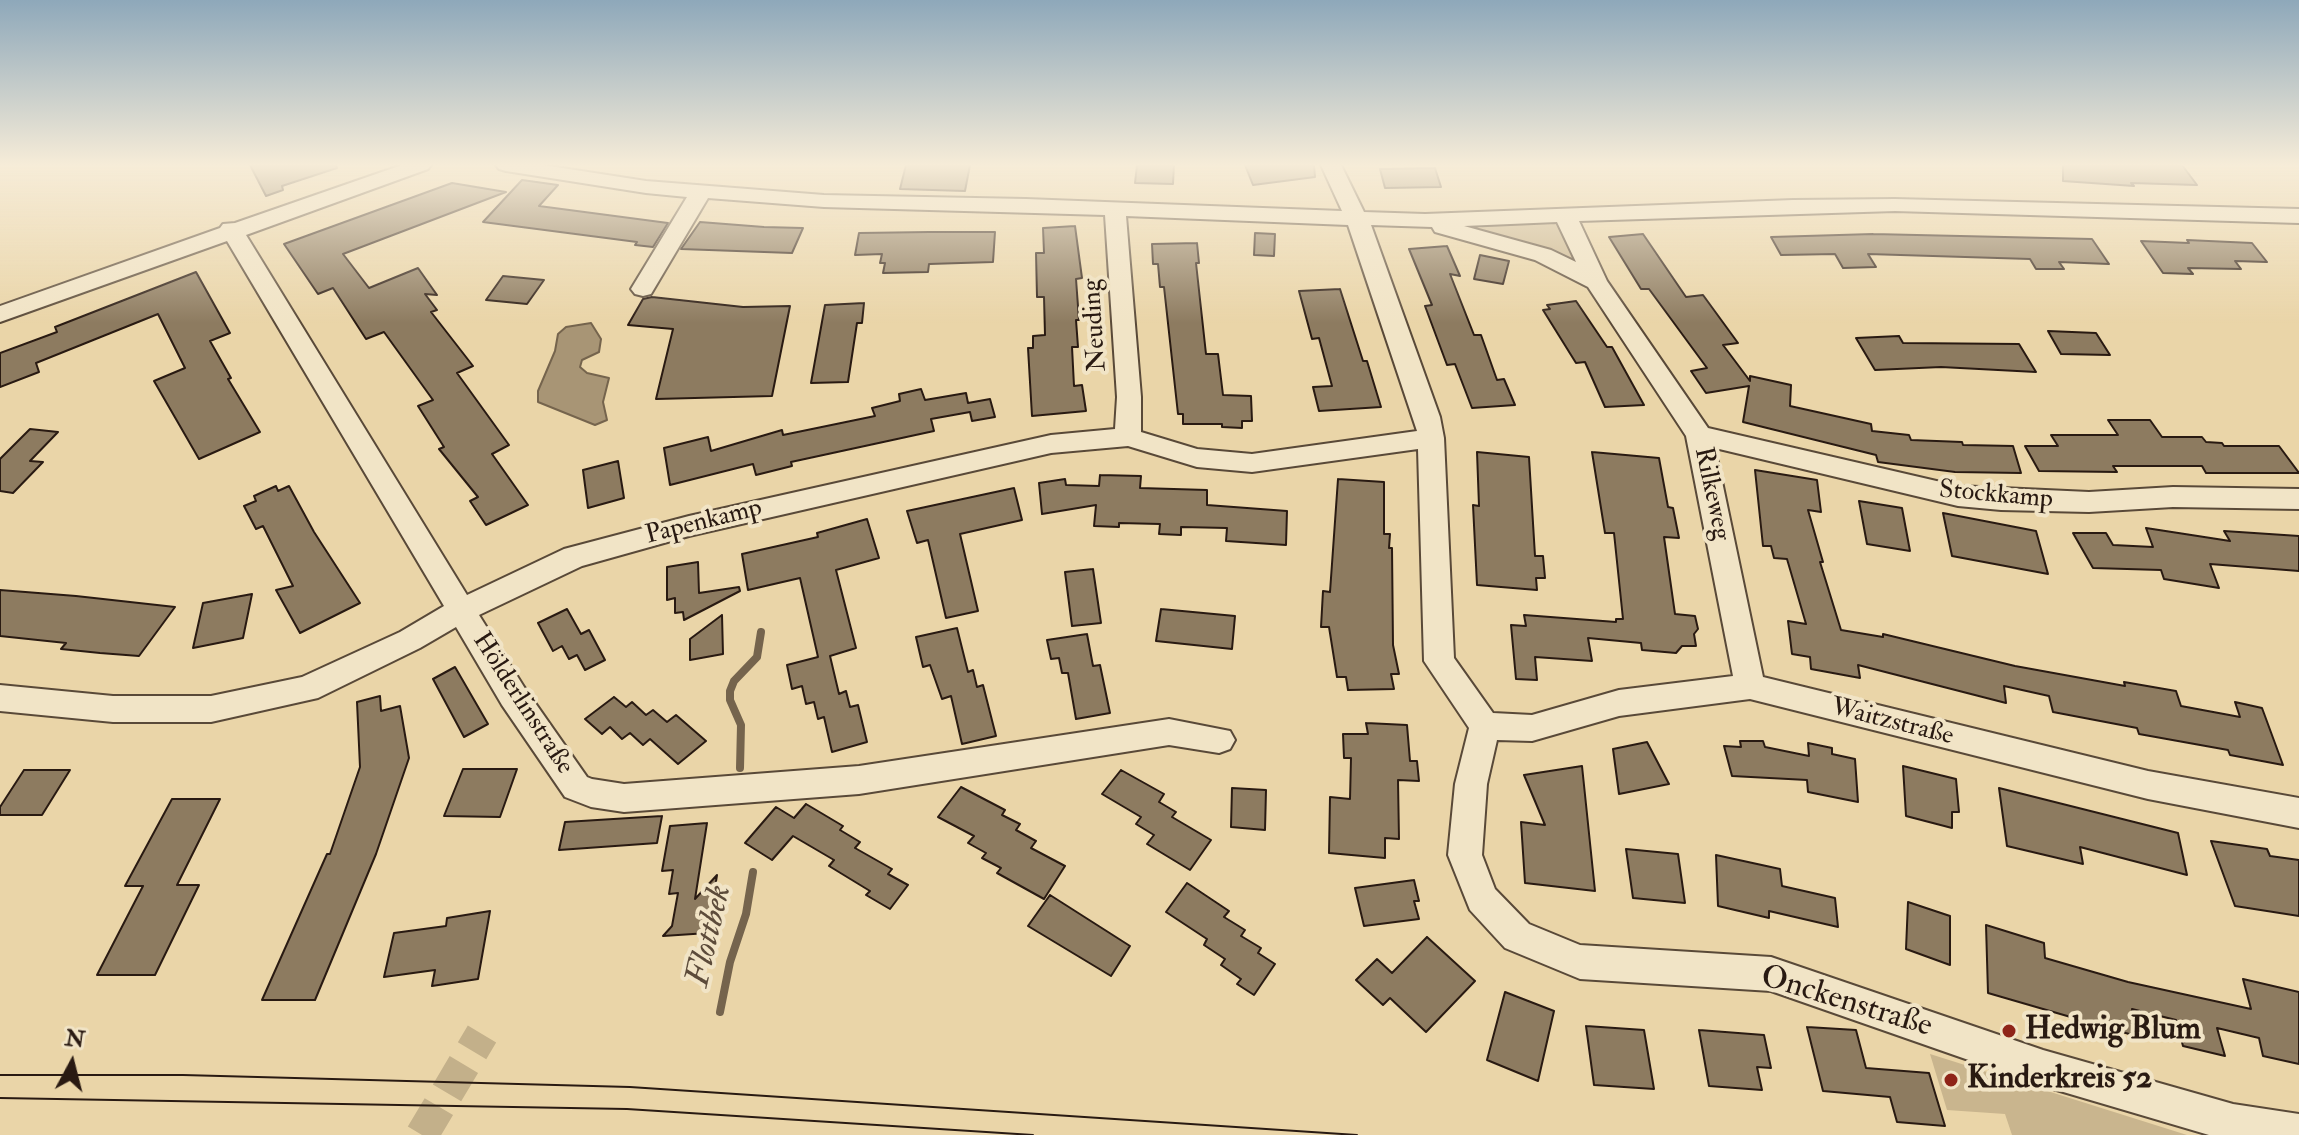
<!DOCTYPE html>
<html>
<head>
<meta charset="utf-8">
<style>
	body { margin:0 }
	#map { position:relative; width:2299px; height:1135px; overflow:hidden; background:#ead5a8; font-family:"IM FELL Double Pica",serif }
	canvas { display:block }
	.north { position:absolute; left:32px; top:1023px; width:80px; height:80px; -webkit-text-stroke:6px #f1e4c6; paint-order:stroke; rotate:7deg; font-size:22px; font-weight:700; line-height:32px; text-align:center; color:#291a12 }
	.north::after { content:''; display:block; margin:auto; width:28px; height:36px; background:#291a12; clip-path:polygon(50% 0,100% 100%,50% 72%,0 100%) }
</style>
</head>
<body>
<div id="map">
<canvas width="2299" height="1135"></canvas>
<div class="north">N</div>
</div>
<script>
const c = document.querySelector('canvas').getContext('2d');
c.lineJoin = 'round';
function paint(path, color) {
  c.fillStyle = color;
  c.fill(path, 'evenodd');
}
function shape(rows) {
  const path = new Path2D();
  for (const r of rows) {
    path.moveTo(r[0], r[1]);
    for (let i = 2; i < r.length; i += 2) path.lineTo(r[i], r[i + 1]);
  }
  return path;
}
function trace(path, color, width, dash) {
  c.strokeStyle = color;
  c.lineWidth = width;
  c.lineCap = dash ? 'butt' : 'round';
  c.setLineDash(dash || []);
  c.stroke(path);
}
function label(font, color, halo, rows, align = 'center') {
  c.font = font + ' "IM FELL Double Pica",serif';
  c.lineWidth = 8;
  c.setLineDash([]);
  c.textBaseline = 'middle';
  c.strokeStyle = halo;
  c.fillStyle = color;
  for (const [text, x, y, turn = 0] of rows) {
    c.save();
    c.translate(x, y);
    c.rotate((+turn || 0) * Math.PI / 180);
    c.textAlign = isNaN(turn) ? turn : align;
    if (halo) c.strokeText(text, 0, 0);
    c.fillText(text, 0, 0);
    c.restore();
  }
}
paint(shape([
	[1554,224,1561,226,1578,263,1474,230,1488,225],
	[1930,1054,2187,1135,2012,1135,2005,1114,1947,1110]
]), '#c9b58e');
const water = shape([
	[591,323,601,339,599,352,582,360,580,367,587,373,609,378,603,402,607,420,595,425,538,402,538,391,555,351,558,334,566,327,591,323]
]);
paint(water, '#a89575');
trace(water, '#75644d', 2);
trace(shape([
	[740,768,741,725,730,700,730,691,734,681,757,657,761,632],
	[720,1012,730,962,746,914,753,872]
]), '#75644d', 8);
const building = shape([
	[250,165,336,165,337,168,282,186,283,190,266,196,250,165],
	[906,165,970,165,965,191,900,189,906,165],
	[1137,165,1174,165,1173,184,1135,183,1137,165],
	[1245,165,1314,165,1315,177,1253,185,1245,165],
	[2063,165,2182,165,2197,185,2131,183,2134,186,2063,181,2063,165],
	[1435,168,1441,187,1385,188,1380,169,1435,168],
	[522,180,558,185,539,206,668,223,653,247,635,245,637,242,483,222,522,180],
	[452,183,506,192,343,254,369,288,418,268,437,295,425,294,437,310,431,312,473,366,457,373,509,445,492,454,528,505,486,525,470,501,478,497,439,449,444,447,418,406,433,400,384,332,366,339,333,288,318,294,284,244,452,183],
	[700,222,764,227,803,228,792,253,681,249,700,222],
	[1075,226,1082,278,1076,279,1079,320,1076,320,1078,347,1072,347,1074,386,1082,385,1086,411,1032,416,1028,348,1033,348,1033,336,1045,335,1044,297,1037,297,1036,253,1044,253,1043,228,1075,226],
	[929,232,995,232,993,262,929,264,928,272,883,273,885,263,880,263,882,254,855,255,859,233,929,232],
	[1255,233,1275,234,1274,256,1254,255,1255,233],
	[1643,234,1686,297,1703,295,1738,343,1723,345,1750,381,1750,376,1791,385,1790,406,1871,424,1872,431,1909,435,1911,440,1962,442,1963,445,2013,446,2021,473,1955,472,1878,462,1876,455,1743,422,1749,386,1706,393,1691,371,1707,368,1649,289,1641,289,1609,237,1643,234],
	[1873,234,2092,239,2109,264,2059,262,2064,269,2036,269,2030,259,1868,254,1876,267,1843,268,1835,254,1781,255,1771,237,1873,234],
	[2187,240,2252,243,2267,262,2235,261,2241,269,2188,268,2193,274,2163,273,2141,241,2189,243,2187,240],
	[1197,243,1199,263,1196,263,1206,354,1218,354,1223,395,1251,396,1252,421,1242,421,1242,428,1222,427,1222,424,1183,424,1183,414,1178,414,1164,287,1160,287,1158,264,1153,264,1152,244,1197,243],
	[1447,246,1460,276,1450,274,1474,335,1481,335,1497,380,1504,379,1515,405,1472,408,1455,364,1447,365,1425,306,1432,305,1409,249,1447,246],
	[1480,255,1509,261,1503,284,1474,279,1480,255],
	[196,272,230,333,210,341,231,378,228,379,260,432,199,459,154,381,185,368,158,314,36,363,39,372,0,387,0,353,57,332,55,327,196,272],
	[503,276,544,280,527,304,486,300,503,276],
	[1340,289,1363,361,1367,361,1381,407,1319,411,1313,387,1332,386,1319,338,1312,339,1299,291,1340,289],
	[652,297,743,307,790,306,772,396,656,399,673,329,628,325,643,299,652,297],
	[1576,301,1607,347,1612,347,1644,405,1605,407,1585,362,1576,363,1543,310,1550,309,1547,305,1576,301],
	[864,303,862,323,857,323,848,382,811,383,825,305,864,303],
	[2048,331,2096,333,2110,355,2061,354,2048,331],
	[1899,336,1903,343,2019,344,2036,372,1941,367,1875,370,1856,338,1899,336],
	[921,389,925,400,966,393,968,403,990,399,995,417,972,421,970,412,931,419,934,431,791,462,792,466,756,475,753,464,670,485,664,448,708,437,711,451,782,430,783,435,875,416,872,408,900,401,899,394,921,389],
	[2108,420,2150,420,2162,437,2202,437,2206,442,2222,443,2224,446,2279,446,2299,473,2206,473,2202,466,2113,466,2117,472,2039,471,2025,446,2058,446,2051,435,2118,435,2108,420],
	[30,429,58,432,30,461,43,462,13,493,0,491,0,459,30,429],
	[1477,452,1529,457,1535,556,1543,556,1545,578,1536,578,1537,590,1477,585,1473,505,1479,506,1477,452],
	[1592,452,1659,458,1668,507,1673,508,1679,538,1664,537,1675,614,1695,616,1698,629,1694,634,1696,646,1682,646,1676,653,1642,650,1641,643,1588,638,1592,661,1535,657,1537,680,1516,679,1511,625,1526,626,1524,615,1616,622,1616,619,1623,619,1614,533,1605,533,1592,452],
	[618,461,624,498,588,508,583,470,618,461],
	[1755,470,1817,480,1821,512,1808,510,1823,562,1820,562,1841,630,1883,637,1883,634,2015,666,2125,686,2124,682,2176,691,2181,706,2240,717,2235,702,2262,708,2283,765,2230,755,2228,750,2139,734,2137,728,2053,712,2049,696,2004,686,2006,703,1858,665,1860,678,1811,669,1810,657,1792,654,1788,621,1806,624,1787,559,1774,558,1771,546,1763,546,1755,470],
	[1100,475,1141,476,1140,488,1207,490,1207,505,1287,511,1286,545,1226,541,1227,528,1181,527,1181,535,1159,534,1160,524,1119,523,1119,527,1094,526,1096,505,1042,514,1039,483,1065,479,1066,485,1099,486,1100,475],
	[1338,479,1384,482,1384,534,1390,534,1389,548,1392,548,1393,645,1399,674,1391,674,1394,689,1348,690,1346,677,1337,677,1329,627,1321,627,1323,591,1330,592,1338,479],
	[276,486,278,491,289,486,314,532,360,603,300,633,276,590,293,586,263,526,256,529,244,506,256,501,254,496,276,486],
	[1014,488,1022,520,960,534,978,611,946,618,928,540,917,543,907,511,1014,488],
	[1859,501,1902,508,1910,551,1867,544,1859,501],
	[1943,513,2036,531,2048,574,1952,556,1943,513],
	[867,519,879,558,836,570,856,648,830,656,839,694,846,691,850,707,858,705,867,742,832,752,824,717,818,719,814,702,806,704,802,686,792,689,787,665,818,657,800,578,748,590,742,554,818,537,817,533,867,519],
	[2146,528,2230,541,2224,531,2299,536,2299,571,2210,564,2219,588,2164,579,2161,570,2093,568,2073,533,2106,533,2113,545,2153,547,2146,528],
	[698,562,699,593,739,587,740,591,684,620,683,612,675,613,675,598,667,600,667,567,698,562],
	[1093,569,1101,623,1072,626,1065,572,1093,569],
	[0,590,76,596,175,607,139,656,100,653,61,649,66,643,0,636,0,590],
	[252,594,243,638,193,648,203,603,252,594],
	[567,609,581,634,589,630,605,660,585,670,577,655,569,659,562,646,553,651,538,623,567,609],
	[1161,609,1235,616,1232,649,1156,641,1161,609],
	[722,615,723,654,690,660,690,639,722,615],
	[957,628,968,672,973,670,977,687,983,685,996,736,962,744,951,696,942,699,930,665,923,667,916,637,957,628],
	[1087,634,1093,666,1100,665,1110,713,1076,719,1068,673,1062,673,1059,658,1051,659,1047,640,1087,634],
	[455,667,488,724,464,737,433,679,455,667],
	[380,696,381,711,400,706,409,758,376,854,315,1000,262,1000,327,854,330,854,360,767,357,702,380,696],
	[614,697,626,707,632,702,646,715,653,710,667,722,676,715,706,741,678,764,650,739,643,745,630,733,622,739,610,727,602,734,585,719,614,697],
	[1366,723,1407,725,1410,761,1417,761,1419,781,1398,780,1399,839,1385,838,1385,858,1329,853,1330,797,1350,799,1351,758,1344,758,1343,734,1368,734,1366,723],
	[1740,741,1763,741,1765,747,1809,756,1808,743,1832,748,1832,754,1855,759,1858,802,1808,792,1807,780,1732,776,1724,746,1741,747,1740,741],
	[1647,742,1669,784,1619,794,1613,749,1647,742],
	[1582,766,1595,891,1525,883,1521,822,1545,825,1524,775,1582,766],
	[1903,766,1956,779,1959,812,1952,812,1952,828,1906,816,1903,766],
	[463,769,517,769,500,817,444,816,463,769],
	[24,770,70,770,42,815,0,815,0,807,24,770],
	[1121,770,1164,794,1159,802,1176,812,1172,817,1211,840,1190,870,1147,844,1154,835,1136,824,1141,817,1102,794,1121,770],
	[961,787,1005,810,1002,815,1020,824,1016,830,1036,841,1031,848,1065,866,1044,899,997,873,1001,868,982,858,986,853,968,843,974,836,938,817,961,787],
	[1232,788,1266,790,1265,830,1231,827,1232,788],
	[1999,788,2178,833,2187,875,2080,847,2083,864,2007,846,1999,788],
	[172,799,220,799,177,885,199,885,155,975,97,975,143,886,125,886,172,799],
	[806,804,843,826,840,830,860,842,855,848,892,869,888,874,908,885,890,909,866,895,870,891,829,866,834,860,793,836,772,860,745,843,776,807,794,818,806,804],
	[662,816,657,843,559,850,565,822,662,816],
	[707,823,695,899,717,875,708,933,663,936,672,926,678,893,669,894,673,870,662,871,670,826,707,823],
	[2211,841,2267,849,2270,856,2299,860,2299,916,2235,906,2211,841],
	[1626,849,1678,854,1685,903,1633,898,1626,849],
	[1716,855,1780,869,1782,886,1835,898,1838,927,1769,911,1769,918,1718,906,1716,855],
	[1414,880,1419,901,1414,901,1419,919,1364,926,1355,888,1414,880],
	[1187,883,1229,911,1224,917,1245,930,1241,936,1261,948,1258,953,1275,964,1254,995,1237,984,1241,979,1221,965,1225,959,1204,945,1207,939,1166,912,1187,883],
	[1050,895,1130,946,1111,976,1028,926,1050,895],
	[1908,902,1950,916,1950,965,1906,949,1908,902],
	[490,911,478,979,432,986,435,970,384,977,394,933,446,926,447,918,490,911],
	[1986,925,2044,943,2045,958,2128,982,2251,1009,2243,979,2299,992,2299,1064,2263,1056,2259,1038,2217,1028,2225,1056,2183,1046,2176,1020,2132,1009,2136,1036,1988,993,1986,925],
	[1427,937,1475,981,1426,1032,1390,998,1383,1005,1356,980,1377,959,1392,973,1427,937],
	[1505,992,1554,1011,1538,1081,1487,1060,1505,992],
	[1586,1026,1644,1030,1654,1089,1594,1085,1586,1026],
	[1807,1027,1856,1030,1866,1068,1929,1073,1945,1126,1897,1122,1890,1097,1823,1091,1807,1027],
	[1699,1030,1764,1035,1771,1068,1757,1067,1762,1090,1709,1086,1699,1030]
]);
paint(building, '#8d7b60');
trace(building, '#291a12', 2);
trace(shape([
	[422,1135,482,1034]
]), '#c3b08a', 33, [33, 16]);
const minor = shape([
	[402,165,431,165,428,169,246,235,467,595,564,549,689,516,1051,435,1115,429,1117,397,1105,215,824,207,708,198,651,294,643,296,635,294,631,289,687,197,646,193,506,171,499,169,496,165,543,165,646,181,824,195,1026,199,1342,211,1321,165,1341,165,1364,212,1425,214,1793,200,1895,199,2299,209,2299,223,1895,211,1579,221,1607,281,1708,428,1958,486,2089,492,2173,487,2299,489,2299,509,2173,507,2089,512,2001,510,1958,506,1715,448,1763,677,2148,771,2299,798,2299,828,2148,799,1750,699,1619,716,1532,741,1497,740,1487,784,1482,855,1495,889,1529,924,1580,945,1771,957,2043,1050,2233,1104,2299,1114,2299,1135,2209,1135,2043,1086,1771,991,1580,979,1505,948,1470,910,1448,855,1455,784,1469,728,1424,661,1418,449,1252,472,1197,467,1128,446,1051,453,689,536,582,566,479,615,524,687,587,777,592,779,624,784,859,766,1169,719,1230,731,1235,740,1230,749,1219,753,1169,745,859,794,624,812,591,807,565,797,502,705,456,627,420,648,318,698,211,722,113,722,0,711,0,685,113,696,211,696,302,677,400,632,444,606,227,241,0,322,0,306,220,228,223,224,235,223,402,165],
	[1126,216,1348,225,1417,431,1252,454,1197,449,1141,432,1141,397,1126,216],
	[1557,222,1576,262,1551,250,1464,226,1557,222],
	[1371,225,1432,227,1435,232,1535,260,1588,287,1686,436,1733,676,1619,690,1532,715,1493,713,1454,658,1444,438,1440,417,1371,225]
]);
trace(minor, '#594938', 4);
paint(minor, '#f1e4c6');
trace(shape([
	[0,1075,183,1075,630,1087,1357,1135],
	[0,1098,627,1109,1033,1135]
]), '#291a12', 2);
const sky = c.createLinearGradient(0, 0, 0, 323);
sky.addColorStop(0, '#8ea8ba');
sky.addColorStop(0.51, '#f6ecd8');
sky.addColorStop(1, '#f6ecd800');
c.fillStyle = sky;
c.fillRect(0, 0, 2299, 323);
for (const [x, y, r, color] of [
	[2009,1031,8,"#8f2418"],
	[1951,1080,8,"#8f2418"]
]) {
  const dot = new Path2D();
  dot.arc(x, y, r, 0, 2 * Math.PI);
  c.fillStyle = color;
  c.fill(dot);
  trace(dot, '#f1e4c6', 3);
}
label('26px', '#291a12', '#f1e4c6', [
	["Neuding",1096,325,-94],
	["Rilkeweg",1711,494,78],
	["Stockkamp",1996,496,5],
	["Papenkamp",704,523,-14],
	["Hölderlinstraße",522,704,57],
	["Waitzstraße",1892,723,14]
]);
label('32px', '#291a12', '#f1e4c6', [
	["Onckenstraße",1846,1003,17]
]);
label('bold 32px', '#291a12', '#f1e4c6', [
	["Hedwig Blum",2025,1031],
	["Kinderkreis 52",1967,1080]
], 'left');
label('italic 34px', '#5c4b3a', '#f1e4c6', [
	["Flottbek",711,936,-77]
]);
</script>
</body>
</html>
